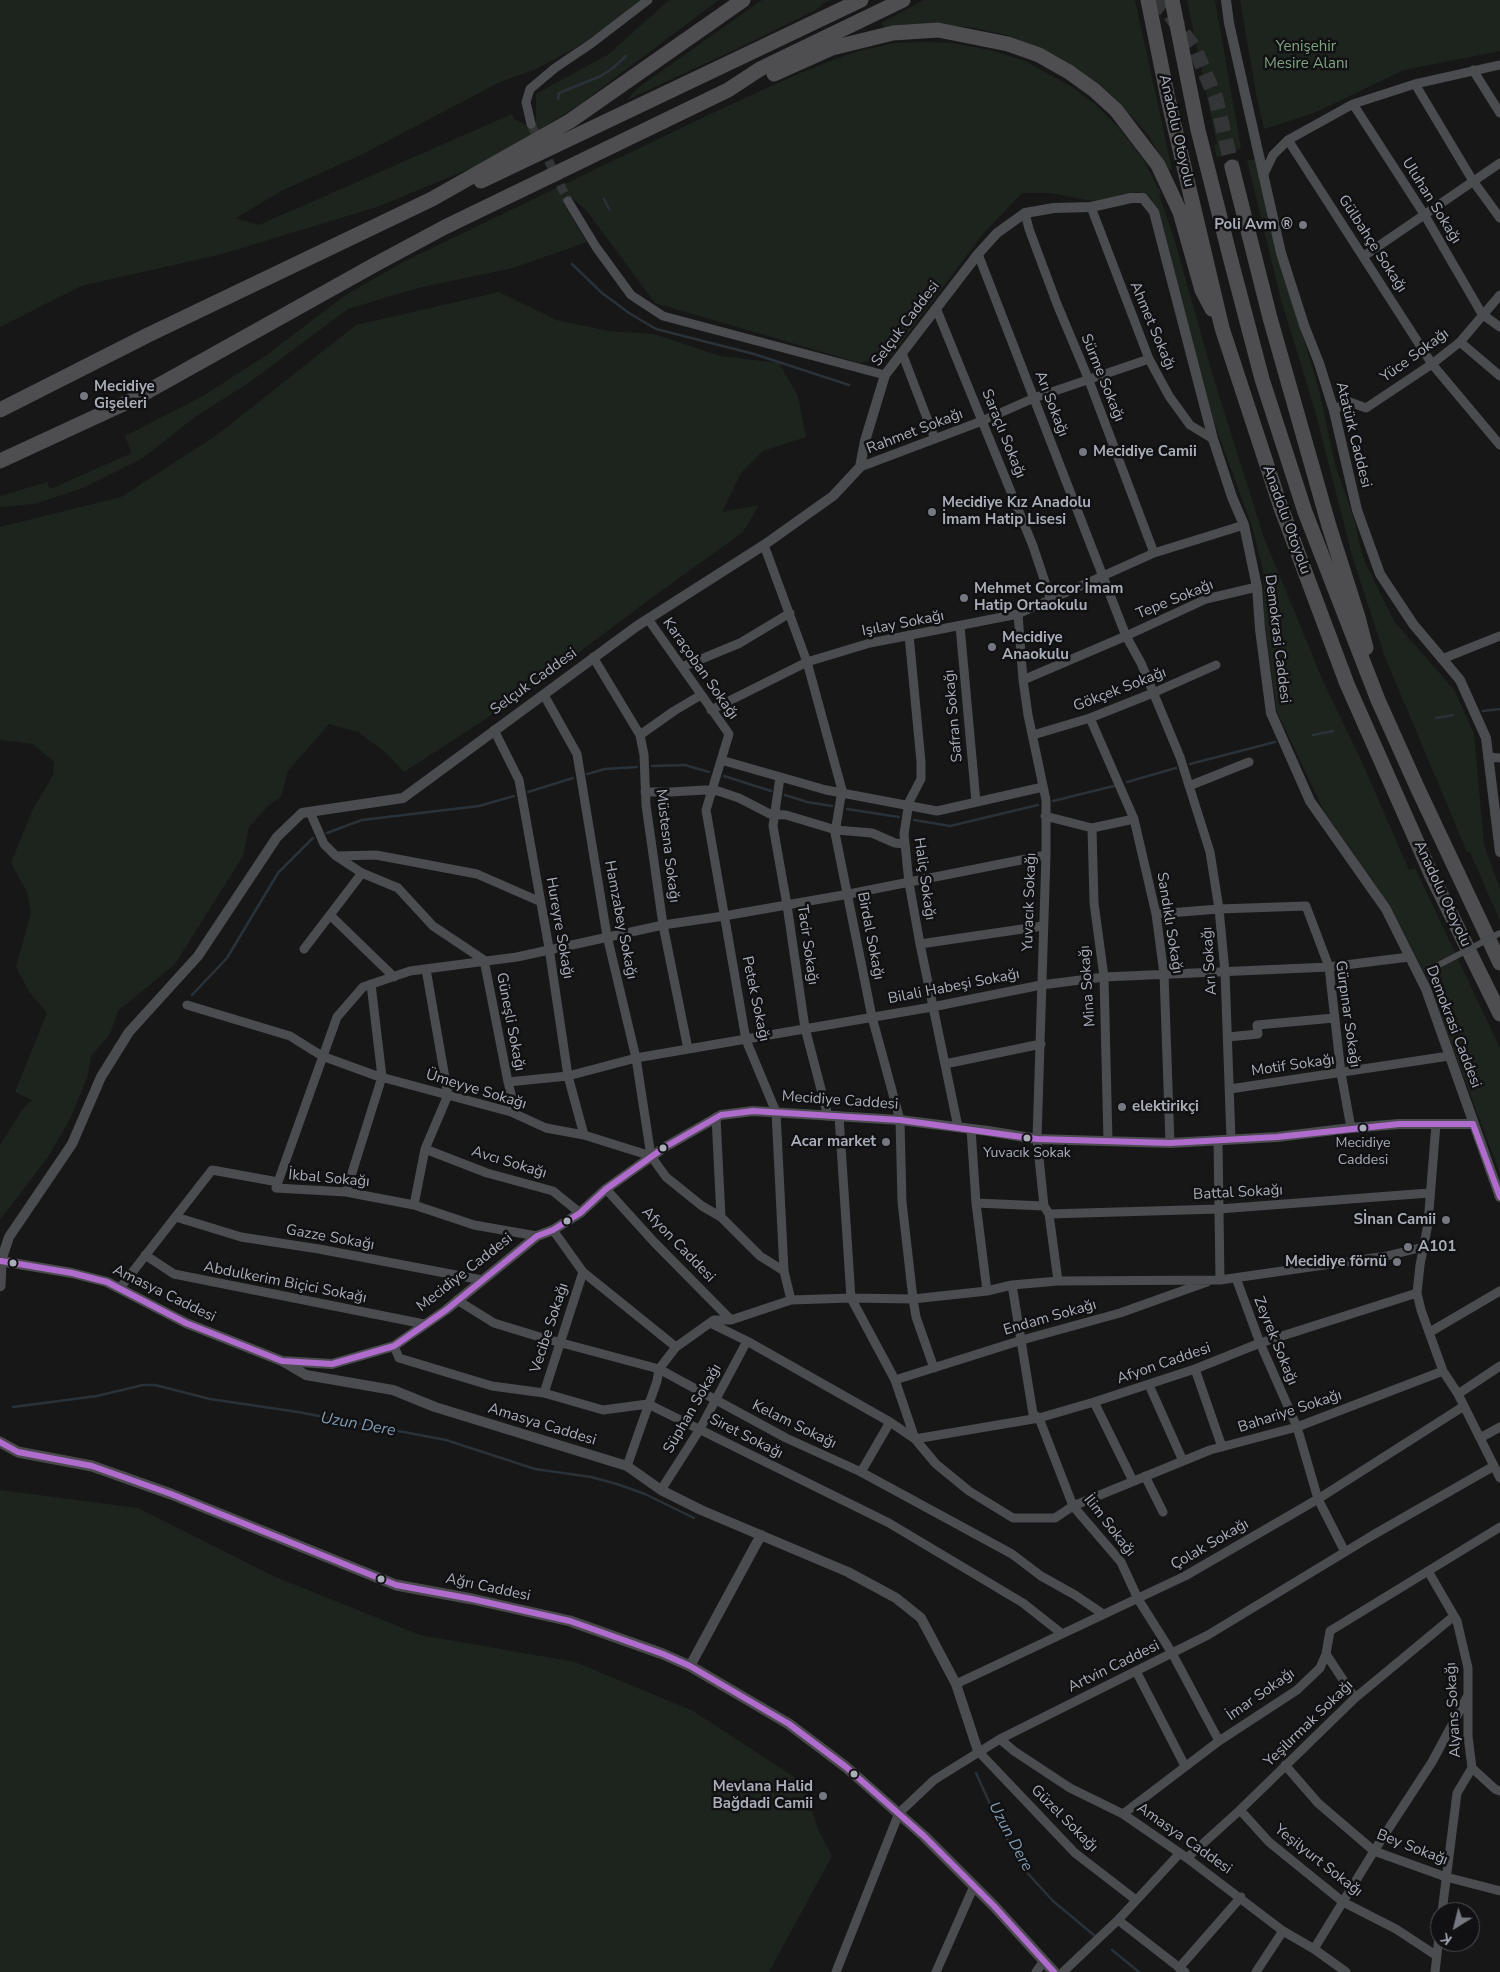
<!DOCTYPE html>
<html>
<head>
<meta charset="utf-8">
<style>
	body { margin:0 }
	#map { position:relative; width:1500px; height:1972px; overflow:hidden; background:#171717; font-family:"Nunito Sans",sans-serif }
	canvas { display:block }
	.north { position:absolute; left:1430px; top:1902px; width:50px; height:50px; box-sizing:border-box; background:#111113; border:1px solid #4d4f55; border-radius:50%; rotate:216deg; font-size:14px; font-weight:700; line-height:20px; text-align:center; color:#a8adb8 }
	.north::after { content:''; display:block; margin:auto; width:18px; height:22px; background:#757880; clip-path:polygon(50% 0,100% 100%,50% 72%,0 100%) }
</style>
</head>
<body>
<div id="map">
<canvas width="1500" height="1972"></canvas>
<div class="north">K</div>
</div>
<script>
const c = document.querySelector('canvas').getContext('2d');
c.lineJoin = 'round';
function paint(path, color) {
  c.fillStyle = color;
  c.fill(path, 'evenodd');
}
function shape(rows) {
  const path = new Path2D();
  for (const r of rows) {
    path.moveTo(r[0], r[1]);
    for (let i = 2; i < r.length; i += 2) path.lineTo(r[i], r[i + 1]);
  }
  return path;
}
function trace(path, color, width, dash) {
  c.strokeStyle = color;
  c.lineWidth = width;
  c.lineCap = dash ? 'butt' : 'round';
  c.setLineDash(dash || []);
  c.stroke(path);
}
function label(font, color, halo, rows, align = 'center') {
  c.font = font + ' "Nunito Sans",sans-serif';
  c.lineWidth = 5;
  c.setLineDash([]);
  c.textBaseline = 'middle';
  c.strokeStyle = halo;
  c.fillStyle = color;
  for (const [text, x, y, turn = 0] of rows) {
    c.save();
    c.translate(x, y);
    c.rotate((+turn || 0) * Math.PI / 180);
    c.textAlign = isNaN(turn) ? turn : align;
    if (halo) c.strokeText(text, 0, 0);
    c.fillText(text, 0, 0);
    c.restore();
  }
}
paint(shape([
	[0,0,640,0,605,30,568,52,536,69,500,82,361,155,283,190,236,218,259,225,512,114,514,119,526,125,536,122,536,94,609,54,669,0,719,0,580,104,496,158,377,207,222,254,81,286,0,327],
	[762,0,830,0,821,5,821,7,749,43,627,100,638,88],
	[924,0,1135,0,1172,169,1168,170,1149,136,1115,98,1081,71,1059,57,1010,36,975,28,940,24,884,27,881,23],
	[1187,0,1215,0,1241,148,1217,158,1214,145,1217,144],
	[1240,0,1500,0,1500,51,1404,70,1314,113,1264,129,1257,99],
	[923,42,953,43,990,50,1025,61,1072,87,1096,105,1117,126,1143,159,1161,193,1159,195,1174,238,1213,376,1263,535,1323,681,1362,762,1409,870,1415,868,1500,1048,1500,1174,1426,976,1391,907,1324,811,1277,712,1264,618,1263,570,1252,526,1213,420,1180,310,1151,198,1138,192,1092,201,1050,193,1022,193,982,235,892,355,860,363,655,303,586,210,573,199,563,203,587,242,513,268,418,288,348,309,250,382,195,417,143,458,83,488,34,504,0,507,0,496,47,482,50,489,132,453,125,436,203,396,268,354,344,296,403,262,708,115,800,73,849,54,872,48,895,43],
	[1247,160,1255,160,1275,243,1319,390,1336,468,1353,515,1363,558,1394,621,1455,691,1474,734,1484,845,1500,889,1500,921,1470,852,1467,852,1385,657,1353,559,1314,407,1281,300],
	[499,292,556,320,609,331,654,334,720,356,779,363,798,396,806,437,763,451,741,473,722,512,759,505,743,532,646,602,543,679,481,722,404,772,385,752,358,732,329,724,288,771,281,797,269,805,249,827,243,856,175,964,118,1011,110,1034,91,1056,88,1075,71,1117,48,1157,0,1220,0,1145,22,1110,32,1100,15,1092,47,1013,30,993,16,967,31,913,27,892,11,863,32,811,53,775,54,762,33,744,0,740,0,527,121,497,217,435,356,325],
	[0,1490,138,1508,273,1576,420,1635,575,1662,693,1711,805,1784,817,1827,832,1856,769,1972,0,1972]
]), '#1d241e');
trace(shape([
	[558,99,559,93,601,76,613,68,626,56],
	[604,199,609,209],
	[572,264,602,293,629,313,656,329,754,354,849,385],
	[1483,711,1500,709],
	[1436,718,1453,715],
	[1313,735,1333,731],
	[1190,764,1275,742],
	[652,766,685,765,709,772],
	[587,774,605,769,637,767],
	[724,776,771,791],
	[1127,782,1176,768],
	[528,792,573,778],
	[785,795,807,802,832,806],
	[1053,801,1114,786],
	[847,809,899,817],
	[914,820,950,826,1038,805],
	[327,833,362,820,479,806,514,796],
	[192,995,227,958,278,873,313,838],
	[13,1407,97,1396,143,1385,155,1385,210,1399,298,1412,446,1440,535,1469,591,1477,617,1484,645,1494,694,1518],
	[976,1773,999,1824,1022,1867,1053,1901,1095,1936],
	[1112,1950,1139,1972]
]), '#2a3239', 2.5);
trace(shape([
	[531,124,568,201]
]), '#343537', 9, [9, 4.5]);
trace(shape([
	[1153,0,1168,12,1195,49,1216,99,1232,167]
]), '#343537', 15, [15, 8]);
trace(shape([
	[1473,70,1500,113],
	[1415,84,1473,181,1500,218],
	[1353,104,1424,214,1482,314,1500,327],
	[531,124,526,102,530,89,555,68,592,43,648,0],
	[1288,140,1432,364,1500,445],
	[1263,176,1273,155,1288,140,1353,104,1415,84,1500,65],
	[568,201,596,247,631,295,663,316,885,375],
	[1091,207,1149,359,1169,396,1190,425,1213,439],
	[1025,213,1029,229,1057,304,1088,378,1154,553],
	[978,254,1126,636,1141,663,1180,757,1210,852,1219,909,1225,972,1231,1139],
	[1364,256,1500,163],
	[936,308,1033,546,1051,600],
	[1460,342,1500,376],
	[902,353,935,439],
	[1334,411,1347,401,1366,408,1432,364,1460,342,1500,295],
	[860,467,982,421,1034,398,1149,359],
	[764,545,807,662,842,790,835,833,872,1017,900,1120,902,1202,913,1299,916,1317,934,1368],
	[1018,614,1023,680,1028,715,1046,800,1046,855,1037,1139,1044,1206,1049,1214,1058,1281],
	[648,619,729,734,706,810,746,1040,776,1112,784,1271,791,1300],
	[960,626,976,802],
	[909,635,921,762,921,779,909,802,904,834,909,883,920,944,958,1127],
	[593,657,640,735,644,755,646,805,663,925,688,1049],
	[1442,659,1500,636],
	[682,667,740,643,790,613],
	[1023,680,1126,636,1206,599,1257,587],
	[544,695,577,754,607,936,636,1058,651,1156,666,1177,702,1206,721,1217,760,1256,784,1271],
	[711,710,807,662,870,643,1018,614,1154,553,1244,525],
	[1090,718,1134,819,1156,914,1164,974,1170,1143],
	[494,730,519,780,549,948,568,1076,584,1135],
	[640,735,674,711,701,695],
	[1033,735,1090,718,1153,693,1216,665],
	[1488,757,1500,758],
	[721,760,826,790,937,811,1043,787],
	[780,777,773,826,787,905,805,1028,828,1116],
	[1189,786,1249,762],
	[645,792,671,792,705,790,718,791,739,798,770,814,786,815,836,830,872,833,895,843,905,844],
	[310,812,324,844,336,856,362,873,398,888,433,926,484,960,508,1082,516,1114],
	[1045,816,1092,828,1134,819],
	[1092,828,1094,903,1104,977,1108,1141],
	[336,856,376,855,477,874,541,902],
	[1156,914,1219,909,1306,906,1329,967,1341,1073,1351,1128],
	[330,915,394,977],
	[920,944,1043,926],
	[304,949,362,873],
	[187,1005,290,1036,322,1056,377,1076,511,1112,546,1128,584,1135,651,1156],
	[1228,1037,1258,1034,1257,1025,1334,1018],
	[945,1064,1041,1044],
	[508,1082,568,1076,636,1058,932,1007,1041,985,1104,977,1329,967,1409,957],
	[1230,1089,1449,1056],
	[839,1116,851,1298,895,1380,915,1439,1039,1418,1094,1402,1195,1369,1260,1343,1417,1293],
	[716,1117,721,1217],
	[1436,1124,1428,1224,1420,1265,1417,1293,1421,1310,1443,1371,1458,1394,1500,1478],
	[971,1129,976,1203,987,1291],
	[1218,1141,1220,1280],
	[425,1149,487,1173,553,1191,580,1213],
	[278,1182,337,1017,363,987,410,971,517,957,663,925,724,916,849,894,1046,855],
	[606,1189,654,1242,731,1320],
	[346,1192,382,1077,371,984],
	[976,1203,1044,1206],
	[414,1205,425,1149,448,1095,426,969],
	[1049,1214,1219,1209,1429,1193],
	[176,1217,241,1237,319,1249,482,1280],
	[553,1230,583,1272,676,1347],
	[145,1255,174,1274,424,1324],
	[1236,1278,1260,1343,1297,1427,1318,1499,1345,1552],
	[1012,1285,1033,1414,1039,1418,1073,1506,1121,1562,1138,1599,1172,1653,1219,1741],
	[120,1288,212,1170,278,1182,276,1188,346,1192,414,1205,474,1225,537,1236],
	[457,1300,494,1323,543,1338,659,1369,786,1438,861,1472,1012,1554,1041,1576,1075,1595,1103,1614],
	[710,1323,747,1341,890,1422,915,1439,936,1464,969,1491,1013,1518,1055,1518,1073,1506,1210,1450,1297,1427,1443,1371],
	[1430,1332,1500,1291],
	[394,1346,399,1358,492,1386,544,1393,603,1410,648,1404,889,1523,1023,1603,1061,1633],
	[1195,1369,1222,1447],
	[895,1380,1022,1340,1120,1313,1207,1282],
	[1149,1385,1183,1461],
	[544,1393,583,1272],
	[1458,1394,1500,1366],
	[1094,1402,1133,1481],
	[1480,1438,1500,1427],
	[627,1466,657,1381,659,1369,676,1347,714,1320,731,1320,791,1300,851,1298,913,1299,987,1291,1012,1285,1058,1281,1220,1280,1387,1256,1423,1247],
	[861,1472,890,1422],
	[1145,1476,1163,1512],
	[661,1490,700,1429,747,1341],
	[1428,1571,1457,1621,1468,1668,1468,1736,1472,1768,1457,1793,1442,1912],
	[1326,1654,1355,1698],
	[1136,1671,1185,1766],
	[956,1684,1185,1576,1318,1499,1464,1406],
	[1000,1739,1014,1751,1070,1788,1123,1814,1187,1858,1283,1931,1314,1949,1346,1972],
	[978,1751,1075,1853,1136,1900],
	[1285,1765,1318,1803,1374,1851,1446,1877,1500,1891],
	[1472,1768,1495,1789,1500,1791],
	[1240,1810,1269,1842,1343,1902,1396,1929,1437,1956],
	[1123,1814,1219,1741,1297,1690,1320,1668,1326,1654,1330,1631,1500,1527],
	[1187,1858,1240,1810,1355,1698,1454,1616],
	[1118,1920,1185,1972],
	[1314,1949,1374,1851,1432,1762,1467,1697],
	[1179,1968,1241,1897],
	[836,1972,899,1813,934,1780,1000,1739,1208,1635,1373,1535,1494,1466],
	[936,1972,974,1886],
	[1036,1972,1044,1961],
	[1063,1972,1118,1920,1180,1853],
	[1256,1972,1283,1931],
	[1435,1972,1440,1928]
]), '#4b4c50', 9);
trace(shape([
	[1226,0,1229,23,1281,253,1304,325,1319,363,1334,411,1357,510,1380,574,1413,624,1460,680,1486,738,1500,852],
	[0,1261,72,1273,107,1282,186,1323,282,1361,306,1375,393,1390,435,1407,627,1466,661,1490,701,1510,848,1572,896,1598,921,1618,956,1684,978,1751],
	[1,1261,9,1237,72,1144,101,1077,129,1032,198,956,277,837,302,813,403,798,637,626,764,545,833,496,860,467,865,441,885,375,978,254,997,233,1025,213,1054,208,1091,207,1131,198,1143,198,1154,212,1213,439,1232,497,1244,525,1257,587,1260,629,1271,713,1310,801,1386,909,1426,989,1500,1197],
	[282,1361,332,1364,394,1346,446,1310,537,1236,553,1230,580,1213,606,1189,665,1147,721,1115,753,1111,900,1120,988,1131,1037,1139,1170,1143,1277,1137,1351,1128,1399,1124,1473,1124],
	[690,1666,761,1535]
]), '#4b4c50', 10);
trace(shape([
	[0,1286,1,1261],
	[0,1442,18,1452,92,1466,171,1494,396,1585,472,1599,570,1621,663,1654,690,1666,789,1724,846,1767,924,1836,994,1906,1054,1972]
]), '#4a4a4e', 11);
trace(shape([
	[1148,0,1168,99,1222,328,1280,505,1347,684,1432,876,1500,1014],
	[1172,0,1198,130,1229,253,1262,379,1305,512,1378,700,1417,787,1500,963],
	[774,74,832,48,893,33,938,30,1008,44,1039,55,1069,72,1094,90,1116,110,1158,165,1180,212,1202,290,1212,309],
	[1232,167,1270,318,1329,526,1358,617,1366,648],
	[481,181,861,0],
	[0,410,148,335,432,199,570,121,743,0],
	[0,461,134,399,376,264,445,227,728,90,760,69,903,0]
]), '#4e4e51', 15);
trace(shape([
	[1433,968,1500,933]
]), '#4b4c50', 6);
trace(shape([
	[1473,1124,1500,1197],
	[1,1261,72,1273,107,1282,186,1323,282,1361,332,1364,394,1346,446,1310,537,1236,553,1230,580,1213,606,1189,665,1147,721,1115,753,1111,900,1120,1037,1139,1170,1143,1277,1137,1399,1124,1473,1124],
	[0,1442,18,1452,92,1466,171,1494,396,1585,472,1599,570,1621,663,1654,690,1666,789,1724,846,1767,924,1836,994,1906,1054,1972]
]), '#b06ccc', 6);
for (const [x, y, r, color] of [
	[1303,225,5,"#757880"],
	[84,396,5,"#757880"],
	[1083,452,5,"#757880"],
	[932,512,5,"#757880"],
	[964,598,5,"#757880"],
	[992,647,5,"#757880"],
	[1122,1107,5,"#757880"],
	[1363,1128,4.5,"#a8adb8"],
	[1027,1138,4.5,"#a8adb8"],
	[886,1142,5,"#757880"],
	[663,1148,4.5,"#a8adb8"],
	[1446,1220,5,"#757880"],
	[567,1221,4.5,"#a8adb8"],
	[1408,1247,5,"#757880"],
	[1397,1262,5,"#757880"],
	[13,1263,4.5,"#a8adb8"],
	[381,1579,4.5,"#a8adb8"],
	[854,1774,4.5,"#a8adb8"],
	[823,1796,5,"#757880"]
]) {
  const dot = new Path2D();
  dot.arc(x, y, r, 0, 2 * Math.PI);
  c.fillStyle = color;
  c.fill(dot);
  trace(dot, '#111113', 2);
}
label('14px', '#a8adb8', '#111113', [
	["Mecidiye",1363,1144],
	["Caddesi",1363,1161],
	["Yuvacık Sokak",1027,1154]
]);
label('15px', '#7fa381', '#111113', [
	["Yenişehir",1306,47],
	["Mesire Alanı",1306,64]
]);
label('15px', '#a8adb8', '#111113', [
	["Anadolu Otoyolu",1176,131,77],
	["Uluhan Sokağı",1431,201,58],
	["Gülbahçe Sokağı",1372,244,57],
	["Selçuk Caddesi",906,324,-53],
	["Ahmet Sokağı",1152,326,67],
	["Yüce Sokağı",1415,356,-36],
	["Sürme Sokağı",1102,378,68],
	["Arı Sokağı",1051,404,69],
	["Rahmet Sokağı",915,432,-21],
	["Saraçlı Sokağı",1003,434,68],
	["Atatürk Caddesi",1353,435,76],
	["Anadolu Otoyolu",1286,520,70],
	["Tepe Sokağı",1175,600,-22],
	["Işılay Sokağı",903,624,-11],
	["Demokrasi Caddesi",1277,639,83],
	["Karaçoban Sokağı",700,669,55],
	["Selçuk Caddesi",534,682,-36],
	["Gökçek Sokağı",1120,690,-21],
	["Safran Sokağı",954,716,-95],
	["Müstesna Sokağı",667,846,83],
	["Haliç Sokağı",924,879,82],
	["Anadolu Otoyolu",1442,894,65],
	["Yuvacık Sokağı",1030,902,-88],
	["Hamzabey Sokağı",620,920,79],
	["Sandıklı Sokağı",1169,923,81],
	["Hureyre Sokağı",559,928,80],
	["Birdal Sokağı",870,936,79],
	["Tacir Sokağı",807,945,82],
	["Arı Sokağı",1210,961,-94],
	["Mina Sokağı",1088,986,-94],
	["Bilali Habeşi Sokağı",954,987,-11],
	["Petek Sokağı",755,999,78],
	["Gürpınar Sokağı",1347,1014,82],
	["Güneşli Sokağı",510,1022,79],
	["Demokrasi Caddesi",1453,1027,69],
	["Motif Sokağı",1293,1066,-8],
	["Ümeyye Sokağı",476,1090,17],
	["Mecidiye Caddesi",840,1101,4],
	["Avcı Sokağı",509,1163,17],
	["İkbal Sokağı",329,1179,5],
	["Battal Sokağı",1238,1193,-3],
	["Gazze Sokağı",330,1238,10],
	["Afyon Caddesi",678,1245,46],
	["Mecidiye Caddesi",465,1273,-38],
	["Abdulkerim Biçici Sokağı",285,1283,11],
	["Amasya Caddesi",164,1294,26],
	["Endam Sokağı",1050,1318,-16],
	["Vecibe Sokağı",550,1328,-72],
	["Zeyrek Sokağı",1275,1341,68],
	["Afyon Caddesi",1164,1364,-19],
	["Süphan Sokağı",693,1409,-60],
	["Bahariye Sokağı",1290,1412,-18],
	["Amasya Caddesi",542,1425,17],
	["Kelam Sokağı",794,1425,26],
	["Siret Sokağı",746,1437,27],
	["İlim Sokağı",1109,1526,52],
	["Çolak Sokağı",1210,1545,-30],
	["Ağrı Caddesi",488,1588,12],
	["Artvin Caddesi",1114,1667,-26],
	["İmar Sokağı",1261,1695,-35],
	["Alyans Sokağı",1454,1710,-93],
	["Yeşilırmak Sokağı",1309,1724,-44],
	["Güzel Sokağı",1064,1819,45],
	["Amasya Caddesi",1184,1839,35],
	["Bey Sokağı",1412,1848,21],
	["Yeşilyurt Sokağı",1318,1861,38]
]);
label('bold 15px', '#a8adb8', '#111113', [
	["Poli Avm ®",1293,225,"right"],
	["Mecidiye",94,387],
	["Gişeleri",94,404],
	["Mecidiye Camii",1093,452],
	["Mecidiye Kız Anadolu",942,503],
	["İmam Hatip Lisesi",942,520],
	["Mehmet Corcor İmam",974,589],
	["Hatip Ortaokulu",974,606],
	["Mecidiye",1002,638],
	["Anaokulu",1002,655],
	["elektirikçi",1132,1107],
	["Acar market",876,1142,"right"],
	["Sİnan Camii",1436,1220,"right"],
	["A101",1418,1247],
	["Mecidiye förnü",1387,1262,"right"],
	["Mevlana Halid",813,1787,"right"],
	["Bağdadi Camii",813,1804,"right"]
], 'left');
label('italic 16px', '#7f9bb3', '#111113', [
	["Uzun Dere",358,1425,10],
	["Uzun Dere",1010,1837,62]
]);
</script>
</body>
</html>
